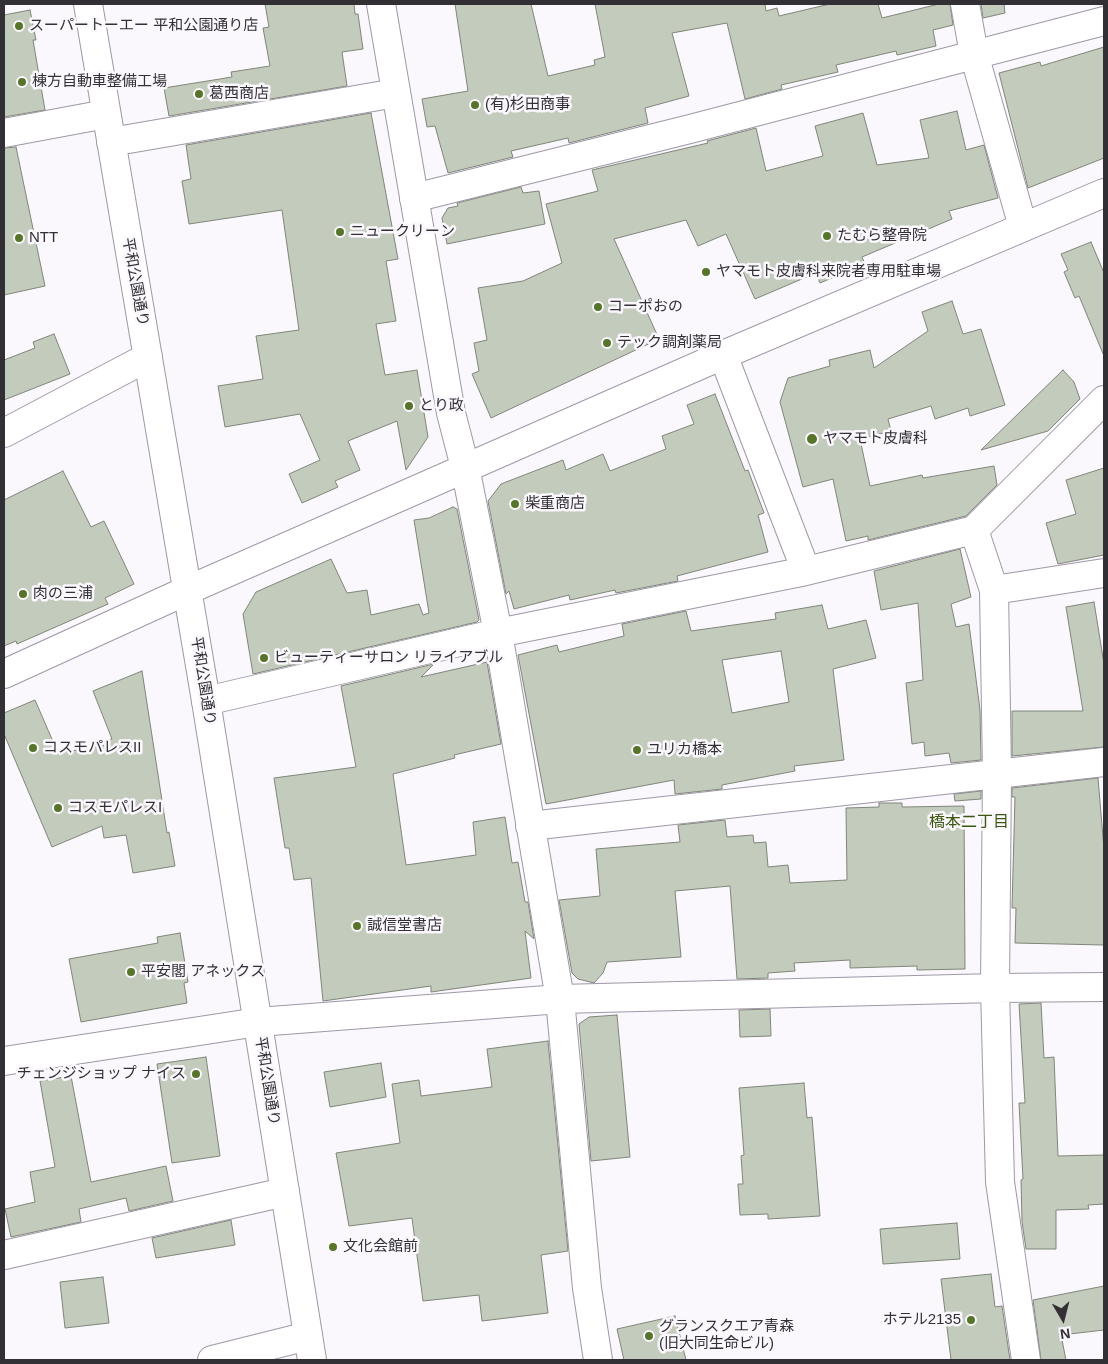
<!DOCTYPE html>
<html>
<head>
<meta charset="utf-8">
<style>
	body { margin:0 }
	#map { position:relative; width:1108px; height:1364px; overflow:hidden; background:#faf7fd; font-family:Arial,sans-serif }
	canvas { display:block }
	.frame { position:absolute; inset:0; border:5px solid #333035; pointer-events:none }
	.north { position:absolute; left:1038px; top:1294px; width:50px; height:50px; -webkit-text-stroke:4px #faf7fd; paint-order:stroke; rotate:172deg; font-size:14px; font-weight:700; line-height:20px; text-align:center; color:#333035 }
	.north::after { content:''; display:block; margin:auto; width:18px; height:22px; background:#333035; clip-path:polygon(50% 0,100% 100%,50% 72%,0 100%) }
</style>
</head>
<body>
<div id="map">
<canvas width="1108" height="1364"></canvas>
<div class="frame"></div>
<div class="north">N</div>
</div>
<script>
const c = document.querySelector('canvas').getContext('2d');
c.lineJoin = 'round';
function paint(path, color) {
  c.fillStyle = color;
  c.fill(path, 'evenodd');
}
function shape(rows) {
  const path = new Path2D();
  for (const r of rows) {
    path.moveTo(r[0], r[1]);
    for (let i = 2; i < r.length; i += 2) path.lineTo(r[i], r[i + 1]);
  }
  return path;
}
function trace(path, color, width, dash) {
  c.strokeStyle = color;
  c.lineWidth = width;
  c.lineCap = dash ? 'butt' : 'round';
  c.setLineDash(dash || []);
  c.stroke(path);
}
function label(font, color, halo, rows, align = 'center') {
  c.font = font + ' Arial,"Noto Sans JP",sans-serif';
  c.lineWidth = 5;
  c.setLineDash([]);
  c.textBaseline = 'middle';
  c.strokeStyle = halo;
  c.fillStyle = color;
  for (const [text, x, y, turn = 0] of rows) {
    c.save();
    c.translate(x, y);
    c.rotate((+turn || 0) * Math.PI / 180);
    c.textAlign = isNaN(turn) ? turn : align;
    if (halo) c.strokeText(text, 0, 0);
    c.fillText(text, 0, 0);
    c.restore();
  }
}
const building = shape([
	[265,4,354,4,355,14,358,14,363,49,342,52,347,86,169,116,164,88,232,77,231,72,270,66,263,28,269,27,265,4],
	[455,4,531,4,548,76,595,65,594,60,605,57,595,4,765,4,766,11,777,8,779,16,830,4,878,4,882,18,939,4,950,4,953,25,933,30,936,46,897,55,896,51,836,65,838,72,781,85,782,89,745,99,727,23,672,33,689,96,645,108,648,123,569,143,568,138,511,151,513,157,448,173,435,126,427,127,422,99,468,91,455,4],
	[981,4,1004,4,1005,13,983,18,981,4],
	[30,10,36,40,33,40,45,110,4,117,4,15,30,10],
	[1104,47,1104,158,1028,188,999,73,1040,62,1041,66,1104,47],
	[957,111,966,150,984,145,998,198,949,211,952,219,862,257,865,264,820,283,816,273,755,299,726,234,698,246,686,220,614,239,659,339,491,418,472,374,479,371,474,343,487,340,478,288,523,281,562,263,546,204,598,191,592,170,708,143,707,141,756,128,766,171,823,156,815,126,863,113,877,165,929,158,920,120,957,111],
	[371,113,398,259,386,261,396,321,376,324,385,375,417,370,428,437,406,470,397,421,348,441,360,470,335,481,338,487,302,503,289,474,320,460,300,414,225,427,218,386,263,379,256,336,299,330,282,210,189,224,182,181,191,179,186,145,371,113],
	[16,147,45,286,4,295,4,148,16,147],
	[521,187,523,193,539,191,545,224,447,244,442,218,448,208,458,206,457,203,521,187],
	[1091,242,1104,273,1104,356,1079,296,1075,298,1064,272,1068,270,1061,254,1091,242],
	[952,301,963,334,981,329,1005,405,970,416,968,408,935,419,931,406,888,419,891,431,860,439,870,486,922,475,923,478,994,466,997,485,966,516,868,540,868,536,846,541,833,479,803,487,780,402,788,378,830,366,829,360,870,350,874,368,928,331,922,312,952,301],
	[54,334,70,374,4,400,4,360,35,348,33,342,54,334],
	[1063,370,1074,382,1080,399,1048,431,981,450,1063,370],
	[715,394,745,471,748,470,764,513,758,515,768,552,677,576,678,581,616,593,615,590,570,600,569,595,514,609,509,591,506,594,488,501,501,484,563,460,566,470,603,454,610,471,666,449,662,436,694,424,687,405,715,394],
	[1104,468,1104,555,1058,564,1046,523,1076,514,1066,480,1104,468],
	[63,471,91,527,104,521,134,584,105,598,108,604,17,644,16,641,4,646,4,500,63,471],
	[453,507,457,509,479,620,477,622,253,674,243,614,256,592,331,559,347,593,367,590,371,615,419,604,423,615,429,613,414,520,429,518,453,507],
	[960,549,971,597,951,604,956,627,969,624,980,710,981,760,951,763,949,753,925,756,924,742,912,744,906,683,923,680,918,603,881,610,874,571,960,549],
	[1094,602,1104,664,1104,747,1012,756,1012,711,1083,711,1066,607,1094,602],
	[822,605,828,629,866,620,876,658,833,669,844,760,794,766,795,771,722,785,722,789,675,794,674,780,546,804,518,655,557,645,559,652,624,636,622,624,686,611,691,631,776,619,775,613,822,605],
	[781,651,789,702,732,713,722,660,781,651],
	[487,662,501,744,454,755,455,758,393,774,406,865,476,855,473,822,505,817,512,863,518,862,525,902,528,902,534,939,525,931,531,978,431,992,431,986,323,1001,311,878,294,880,289,848,285,848,274,778,356,767,341,686,434,664,421,677,487,662],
	[142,671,167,833,169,832,175,866,133,873,126,835,104,838,102,826,52,847,4,734,4,713,35,700,58,753,103,746,102,741,112,739,93,691,142,671],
	[1098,778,1104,849,1104,945,1015,943,1016,908,1012,908,1015,797,1012,797,1012,788,1098,778],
	[981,791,981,799,955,801,954,794,981,791],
	[879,803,902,803,902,807,964,806,965,969,917,970,917,966,850,968,850,960,794,963,795,971,768,973,768,978,737,979,730,886,675,891,681,957,607,962,603,973,594,983,578,979,572,973,559,900,600,896,596,849,680,842,678,825,725,820,727,837,753,835,754,843,766,842,768,867,788,865,790,883,847,880,846,808,879,807,879,803],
	[180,933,188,982,184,983,187,1003,81,1022,69,959,158,943,157,937,180,933],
	[1041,1003,1044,1058,1054,1057,1058,1156,1104,1155,1104,1204,1088,1205,1089,1209,1056,1210,1056,1249,1026,1249,1022,1222,1021,1180,1023,1179,1019,1103,1025,1103,1019,1004,1041,1003],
	[770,1009,771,1036,740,1037,739,1010,770,1009],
	[617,1015,630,1157,591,1161,579,1024,589,1017,617,1015],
	[548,1041,568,1251,541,1255,548,1313,482,1321,479,1295,423,1301,412,1218,349,1226,336,1153,400,1143,392,1084,419,1080,421,1096,492,1087,487,1049,548,1041],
	[206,1057,220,1156,172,1163,157,1064,206,1057],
	[381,1063,386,1097,330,1107,324,1072,381,1063],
	[71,1076,91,1182,166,1166,173,1201,129,1211,126,1198,79,1209,81,1222,11,1237,5,1209,35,1202,30,1172,55,1167,40,1081,71,1076],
	[804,1083,807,1118,812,1117,820,1216,768,1219,768,1214,740,1215,738,1184,743,1184,741,1156,744,1155,739,1088,804,1083],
	[231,1220,235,1245,156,1258,152,1238,231,1220],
	[957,1223,960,1259,883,1264,880,1229,957,1223],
	[991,1274,995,1307,1002,1306,1010,1360,951,1360,941,1279,991,1274],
	[103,1277,109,1323,65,1328,60,1282,103,1277],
	[1104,1286,1104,1330,1061,1335,1066,1360,1041,1360,1033,1300,1104,1286],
	[675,1316,686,1360,624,1360,617,1329,675,1316]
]);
paint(building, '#c3cbbc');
trace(building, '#7f8679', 1);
const minor = shape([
	[965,4,974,54,1023,227],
	[4,133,106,114],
	[111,142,396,93],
	[414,198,690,129,1104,21],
	[723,355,806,571],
	[4,433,148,357],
	[465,467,498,633,560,999,587,1288,598,1360],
	[974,530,1104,400],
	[994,590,1104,573],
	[4,674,188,590],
	[206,701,498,633,806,571,974,530,994,590,997,772,995,988,1000,1182,1026,1360],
	[530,826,1104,762],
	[4,1061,258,1022,560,999,995,988,1104,987],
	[4,1255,285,1192],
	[212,1360,308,1336]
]);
const tertiary = shape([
	[88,4,206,701,312,1360],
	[381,4,451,413,465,467],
	[188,590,723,355,1104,193]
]);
trace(minor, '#9f98a6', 30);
trace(tertiary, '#9f98a6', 30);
trace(minor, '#fff', 28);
trace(tertiary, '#fff', 28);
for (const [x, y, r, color] of [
	[19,26,5,"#56752b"],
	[22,82,5,"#56752b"],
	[199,94,5,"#56752b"],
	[475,105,5,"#56752b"],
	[340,232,5,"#56752b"],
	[827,236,5,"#56752b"],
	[19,238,5,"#56752b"],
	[706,272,5,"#56752b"],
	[598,307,5,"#56752b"],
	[607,343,5,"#56752b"],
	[409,406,5,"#56752b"],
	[812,439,6,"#56752b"],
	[515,504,5,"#56752b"],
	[23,594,5,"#56752b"],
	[264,658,5,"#56752b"],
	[33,748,5,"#56752b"],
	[637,750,5,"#56752b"],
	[58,808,5,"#56752b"],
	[357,926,5,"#56752b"],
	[131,972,5,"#56752b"],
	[196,1074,5,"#56752b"],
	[333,1247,5,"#56752b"],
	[971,1320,5,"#56752b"],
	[649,1336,5,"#56752b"]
]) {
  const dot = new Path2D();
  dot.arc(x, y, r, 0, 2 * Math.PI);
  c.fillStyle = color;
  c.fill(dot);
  trace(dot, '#faf7fd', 2);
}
label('15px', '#333035', '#faf7fd', [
	["スーパートーエー 平和公園通り店",29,26],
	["棟方自動車整備工場",32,82],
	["葛西商店",209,94],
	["(有)杉田商事",485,105],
	["ニュークリーン",350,232],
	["たむら整骨院",837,236],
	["NTT",29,238],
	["ヤマモト皮膚科来院者専用駐車場",716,272],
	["コーポおの",608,307],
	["テック調剤薬局",617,343],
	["とり政",419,406],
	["ヤマモト皮膚科",823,439],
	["柴重商店",525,504],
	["肉の三浦",33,594],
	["ビューティーサロン リライアブル",274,658],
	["コスモパレスII",43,748],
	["ユリカ橋本",647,750],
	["コスモパレスI",68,808],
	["誠信堂書店",367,926],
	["平安閣 アネックス",141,972],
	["チェンジショップ ナイス",186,1074,"right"],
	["文化会館前",343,1247],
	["ホテル2135",961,1320,"right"],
	["グランスクエア青森",659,1327],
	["(旧大同生命ビル)",659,1344]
], 'left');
label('15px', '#333035', '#faf7fd', [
	["平和公園通り",135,282,80],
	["平和公園通り",203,681,81],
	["平和公園通り",267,1081,81]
]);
label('16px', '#3c5711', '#faf7fd', [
	["橋本二丁目",969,823]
]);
</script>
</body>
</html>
